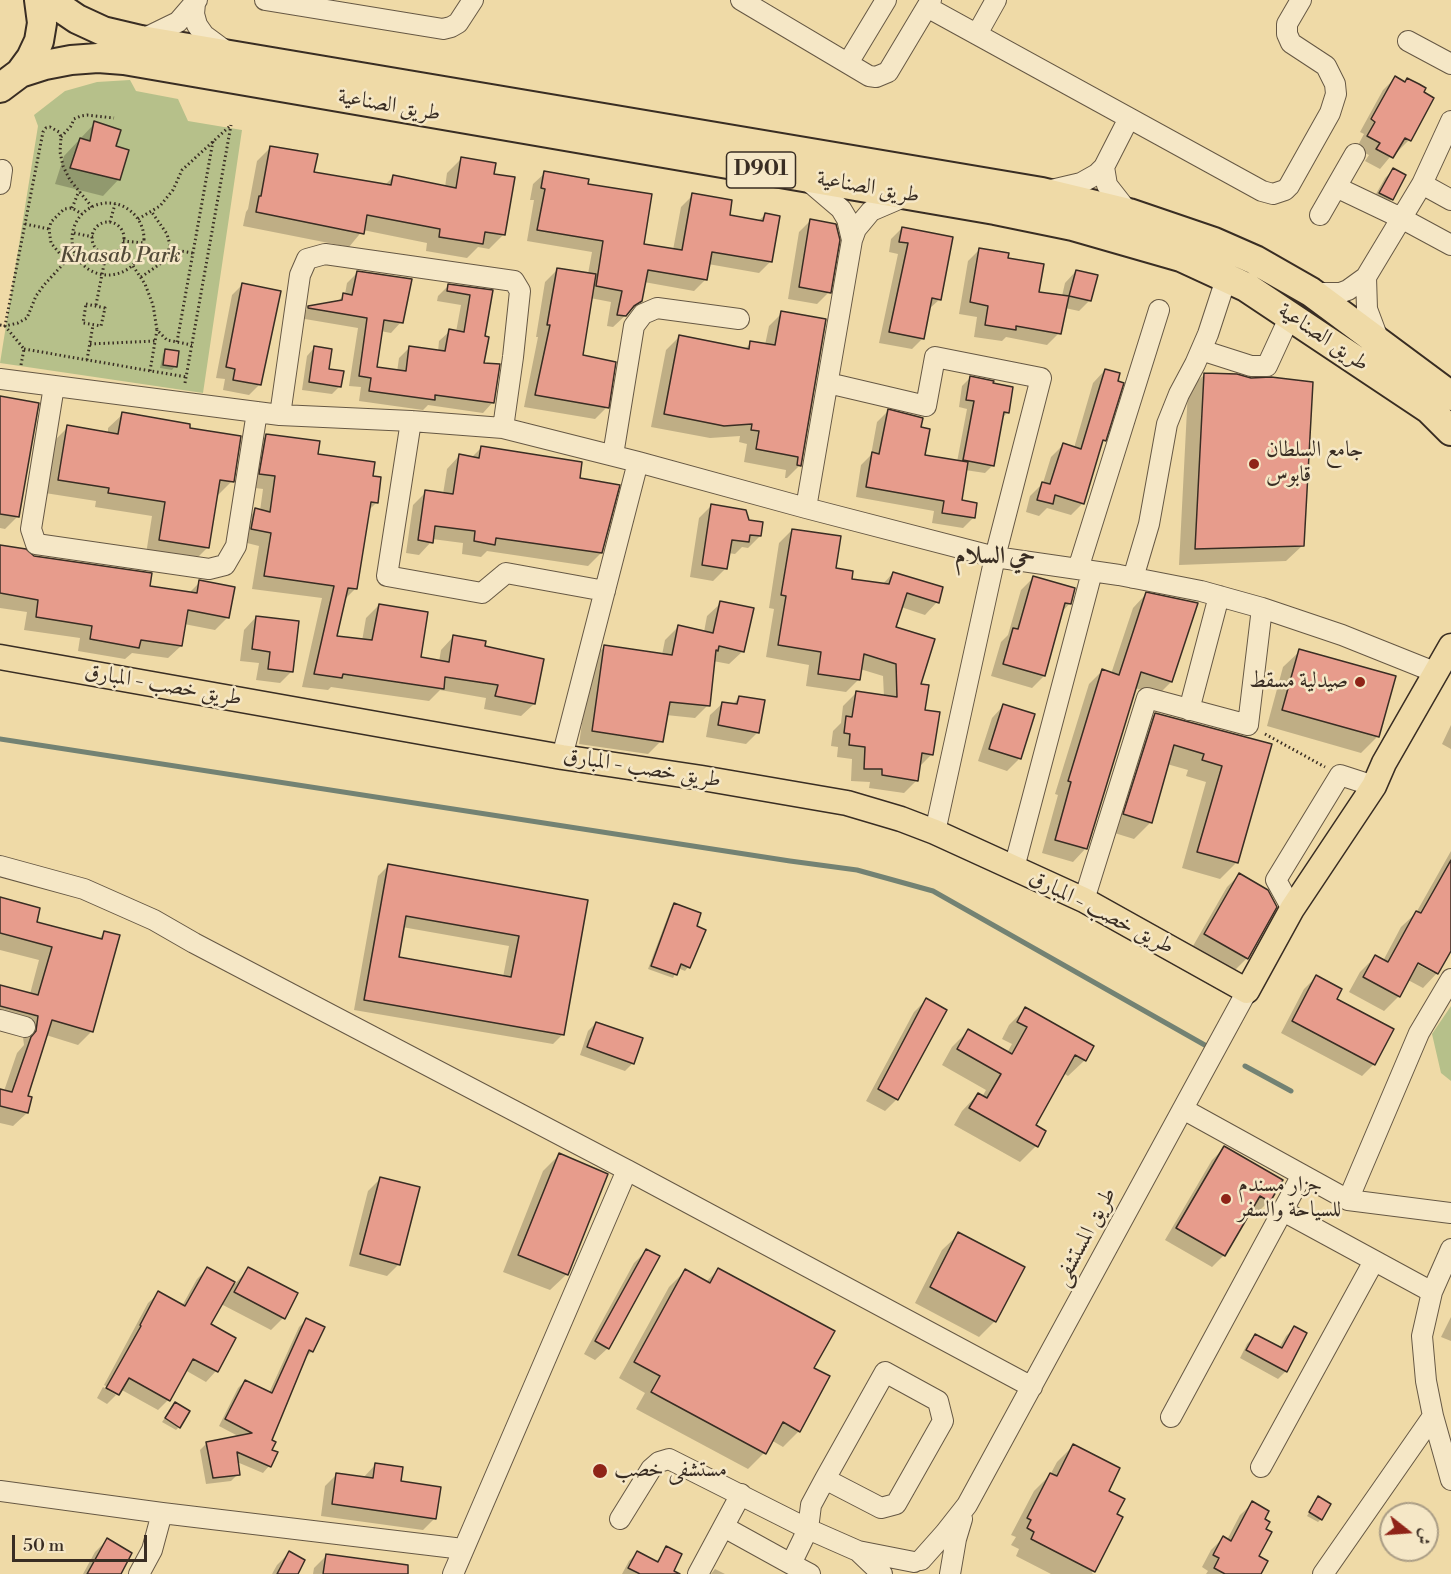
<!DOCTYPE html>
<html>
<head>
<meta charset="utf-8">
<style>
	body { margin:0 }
	#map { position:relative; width:1451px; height:1574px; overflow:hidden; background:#efdaa7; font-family:"Libre Bodoni",Amiri,serif }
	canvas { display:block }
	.north { position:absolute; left:1379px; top:1502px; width:60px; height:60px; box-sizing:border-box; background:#f5e7c6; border:2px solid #aa9d85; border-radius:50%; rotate:107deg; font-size:16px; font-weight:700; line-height:24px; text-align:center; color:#392d23 }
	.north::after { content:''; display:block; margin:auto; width:21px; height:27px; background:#8f2418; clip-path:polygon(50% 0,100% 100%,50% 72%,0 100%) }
	.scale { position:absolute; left:12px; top:1535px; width:135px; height:27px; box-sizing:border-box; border:3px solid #392d23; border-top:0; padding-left:8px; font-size:18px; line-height:21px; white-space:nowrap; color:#392d23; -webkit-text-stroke:4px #f5e7c6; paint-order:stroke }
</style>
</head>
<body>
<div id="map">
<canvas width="1451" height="1574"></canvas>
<div class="north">ش</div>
<div class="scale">50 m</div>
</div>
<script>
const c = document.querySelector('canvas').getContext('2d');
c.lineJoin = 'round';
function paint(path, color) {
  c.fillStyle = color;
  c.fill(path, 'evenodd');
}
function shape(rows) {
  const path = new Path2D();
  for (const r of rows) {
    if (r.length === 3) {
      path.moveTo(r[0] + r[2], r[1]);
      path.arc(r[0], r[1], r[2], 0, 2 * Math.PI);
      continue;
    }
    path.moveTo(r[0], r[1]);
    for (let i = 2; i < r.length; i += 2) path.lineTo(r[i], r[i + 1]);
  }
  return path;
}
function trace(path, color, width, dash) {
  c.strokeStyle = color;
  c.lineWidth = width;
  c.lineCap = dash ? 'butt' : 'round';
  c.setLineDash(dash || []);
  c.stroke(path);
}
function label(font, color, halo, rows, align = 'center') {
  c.font = font + ' "Libre Bodoni",Amiri,serif';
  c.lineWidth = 5;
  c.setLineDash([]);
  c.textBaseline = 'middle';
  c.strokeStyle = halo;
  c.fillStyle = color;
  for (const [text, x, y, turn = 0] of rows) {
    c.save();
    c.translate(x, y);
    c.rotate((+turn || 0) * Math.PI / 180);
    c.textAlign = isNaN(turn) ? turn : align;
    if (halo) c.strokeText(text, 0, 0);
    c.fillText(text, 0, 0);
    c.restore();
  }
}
paint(shape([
	[130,80,136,91,178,99,188,121,242,130,203,393,0,363,38,126,34,115,65,91,97,82],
	[1451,1006,1451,1081,1441,1073,1432,1034]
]), '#b6c08a');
paint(shape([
	[1395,78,1409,140,1397,152,1395,151,1380,169,1365,161,1369,155,1356,149,1364,134,1360,132,1383,90],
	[95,123,114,147,119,179,103,196,55,184,64,156],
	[271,147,313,173,385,185,393,177,445,187,447,173,461,159,493,175,503,235,489,249,478,247,467,258,426,251,427,243,363,230,349,247,243,226,246,212,248,209,257,161],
	[1393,170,1404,176,1392,199,1384,207,1372,201,1385,178],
	[545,173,587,185,642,245,673,250,681,207,693,195,728,216,758,221,765,215,771,261,759,273,708,264,706,279,694,291,644,282,641,301,613,327,607,326,611,302,590,298,581,356,607,407,595,419,524,407,538,337,536,337,545,282,558,269,588,274,592,252,527,241,534,200,530,200,533,184],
	[811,220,829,292,817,304,788,299,799,232],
	[902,228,940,299,928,310,923,338,912,349,879,343,898,254,889,252,891,239],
	[980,249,1038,293,1062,296,1065,283,1076,271,1090,300,1079,311,1065,308,1059,333,1047,345,1006,337,1002,341,974,337,977,317,959,314,968,261],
	[358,272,401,322,391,333,380,331,375,369,397,372,399,358,409,348,438,352,439,341,450,331,456,332,461,305,437,301,438,296,449,285,492,291,483,337,482,364,493,402,483,413,428,405,423,410,359,401,361,387,349,386,358,328,299,318,309,307,336,303,345,294,347,283],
	[242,285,260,384,249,395,223,390,225,379,216,378,232,295],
	[782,313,800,465,787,478,785,478,786,470,744,462,747,444,739,442,740,436,710,438,651,427,666,350,679,337,744,350,751,343,765,345,769,326],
	[314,348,327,371,340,386,332,394,302,390,307,356],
	[166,350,175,366,172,370,160,368,163,354],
	[1105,370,1104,440,1100,444,1083,503,1071,515,1047,508,1039,516,1026,512,1030,496,1043,483,1051,457,1063,445,1074,448,1093,383],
	[1205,374,1303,545,1286,561,1179,565,1188,390],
	[970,378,1008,412,1002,418,993,465,985,473,965,470,960,502,974,517,963,528,932,523,934,511,856,497,861,465,871,455,877,422,888,411,920,428,924,456,957,462,967,409,959,407,962,386],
	[0,398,18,516,5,529,0,528],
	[123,414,188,429,232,481,218,495,216,495,208,547,194,561,146,554,152,516,95,507,96,501,45,493,54,441,68,427,108,433,108,428],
	[266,436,372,477,377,502,368,511,355,589,344,600,335,637,362,641,366,618,379,605,419,659,439,662,441,650,453,637,484,648,534,704,521,716,484,709,486,698,440,690,429,701,331,687,328,690,302,687,322,598,252,589,259,546,239,541,243,523,256,510,260,511,263,489,247,487,253,449],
	[481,448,578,479,601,553,588,566,487,551,481,557,462,554,463,543,432,539,431,542,419,555,406,553,413,505,426,492,443,494,447,469,459,456,471,458],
	[711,506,748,522,760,536,748,548,742,547,735,554,728,553,726,568,713,581,690,577,699,518],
	[792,530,834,570,850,580,882,585,893,573,937,602,925,615,901,607,894,628,919,685,932,754,918,768,917,780,904,793,869,788,870,782,851,781,852,759,837,757,838,747,831,746,833,731,841,723,843,706,856,693,884,697,883,676,860,669,859,679,846,692,806,686,809,665,766,657,774,609,769,608,779,543],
	[0,546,34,557,148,587,188,594,200,582,228,617,215,630,184,624,181,646,168,658,132,653,125,659,78,651,80,638,24,630,27,612,0,608],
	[1033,578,1070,603,1061,613,1044,676,1032,688,991,676,1001,642,1008,635,1021,590],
	[1146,594,1171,682,1158,695,1135,688,1086,848,1073,862,1042,853,1058,795,1055,794,1089,684,1102,671,1111,674,1133,608],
	[721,603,743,651,729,664,713,661,708,705,695,718,666,715,661,741,648,754,579,744,591,660,605,646,662,655,665,640,678,627,704,632,707,616],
	[256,617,292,671,280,683,256,680,259,663,240,661,244,630],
	[1300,651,1378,736,1361,753,1267,726,1283,667],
	[740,697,758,732,746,744,706,737,710,715,723,703,732,705],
	[1004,705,1033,715,1019,759,1007,771,978,761,992,718],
	[1155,714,1270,745,1236,863,1220,879,1182,868,1206,782,1186,776,1188,770,1167,764,1151,822,1134,839,1108,831,1139,731],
	[1451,725,1451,749,1442,744],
	[1451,851,1451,947,1437,973,1423,988,1408,980,1399,996,1384,1011,1349,992,1360,972,1375,957,1383,961,1401,927,1416,913],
	[1412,958,1434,970,1434,973,1411,961],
	[388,866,586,901,563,1034,553,1044,354,1010,378,876],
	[402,927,509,946,503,977,397,958],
	[1239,875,1247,958,1235,970,1193,946,1227,887],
	[0,898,35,923,98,940,105,932,92,1031,78,1045,46,1035,26,1097,27,1113,13,1126,0,1123,0,1090,4,1091,17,1053,24,1045,23,1037,25,1030,0,1023,0,986,30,994,39,960,0,950],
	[674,905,688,967,685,971,678,968,673,978,648,969,671,908],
	[1316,977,1335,1000,1374,1064,1362,1076,1281,1033,1304,989],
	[926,1000,897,1099,885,1111,866,1101,914,1012],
	[1025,1009,1085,1060,1068,1076,1063,1073,1034,1126,1036,1146,1020,1162,954,1125,962,1111,978,1094,982,1097,986,1090,942,1065,952,1047,968,1031,1007,1053,1012,1044,1002,1039,1009,1025],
	[596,1023,633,1063,625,1071,580,1055,588,1031],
	[1224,1148,1269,1201,1257,1213,1251,1209,1224,1255,1212,1267,1165,1240,1212,1160],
	[559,1155,567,1274,550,1290,503,1272,543,1171],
	[380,1179,399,1264,387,1276,349,1266,368,1191],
	[959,1234,995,1321,979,1337,915,1303,942,1250],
	[646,1251,658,1257,608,1348,595,1360,584,1354,634,1263],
	[207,1269,235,1284,248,1269,283,1318,271,1330,221,1304,209,1325,234,1339,216,1371,206,1382,185,1370,168,1400,158,1410,120,1389,117,1395,117,1392,104,1385,148,1303,159,1293,182,1306,197,1279],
	[719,1269,812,1369,799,1431,783,1447,771,1440,764,1453,748,1469,636,1409,645,1393,619,1378,669,1287,685,1271,706,1282],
	[1451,1317,1451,1341,1441,1337],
	[306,1320,312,1351,305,1358,270,1441,270,1450,276,1453,269,1466,263,1473,237,1462,238,1474,231,1481,206,1484,200,1450,207,1443,240,1437,219,1426,238,1388,245,1381,269,1393,299,1327],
	[1294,1328,1286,1371,1278,1379,1240,1358,1247,1344,1255,1336,1279,1348,1286,1336],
	[103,1387,116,1395,107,1404,97,1398],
	[175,1403,179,1427,176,1430,162,1422],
	[1073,1446,1107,1492,1092,1573,1094,1574,1051,1574,1016,1556,1019,1549,1011,1545,1016,1537,1011,1535,1034,1491,1050,1475,1057,1462],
	[375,1465,399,1482,435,1518,423,1530,321,1516,325,1486,337,1474,363,1478],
	[1318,1498,1321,1519,1318,1522,1307,1516],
	[1253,1503,1263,1519,1257,1557,1259,1574,1206,1574,1208,1571,1202,1567,1211,1550,1223,1538,1227,1540,1240,1515],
	[107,1540,119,1574,83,1574,95,1552],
	[667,1548,670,1574,622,1574,629,1561,637,1553,655,1563],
	[289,1553,294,1574,272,1574,277,1565],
	[326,1556,406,1574,313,1574,314,1568],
	[715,1569,725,1574,711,1574]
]), '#0003');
trace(shape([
	[0,739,790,861,857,870,933,891,1210,1048],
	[1245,1066,1291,1091]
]), '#738273', 5);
const building = shape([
	[1395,76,1405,82,1407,78,1419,84,1426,88,1424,92,1434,98,1411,141,1405,138,1393,158,1376,149,1380,143,1367,136,1375,122,1371,119,1395,76],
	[94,121,121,130,116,146,129,150,120,180,70,168,80,138,90,141,94,121],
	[270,146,318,154,314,172,391,185,393,175,456,188,461,157,496,163,494,174,515,177,505,235,485,232,483,244,439,237,440,229,367,215,364,234,256,212,259,196,261,196,270,146],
	[1393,168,1406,175,1393,200,1379,193,1393,168],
	[544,171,589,179,588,184,652,194,644,244,682,250,692,193,732,200,730,215,763,221,765,213,780,216,772,262,712,252,707,280,648,270,642,301,634,306,626,316,617,315,622,291,596,286,603,241,537,230,545,189,541,188,544,171],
	[810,219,836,224,840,240,831,293,799,287,810,219],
	[902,227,953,237,941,300,932,298,924,339,889,332,908,243,899,242,902,227],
	[979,248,1009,253,1008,258,1044,264,1039,292,1069,296,1061,334,1016,326,1016,330,985,325,988,306,970,302,979,248],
	[557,268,596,274,583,355,616,362,609,408,535,395,550,325,547,325,557,268],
	[1076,270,1098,275,1091,301,1069,296,1076,270],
	[357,271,412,279,403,323,384,320,377,367,406,371,409,346,445,351,449,329,464,332,470,295,447,291,448,284,493,290,485,336,489,337,484,363,500,364,494,403,435,395,435,400,369,391,371,378,359,376,367,318,308,308,308,306,342,300,343,293,352,295,357,271],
	[242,283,281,291,261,385,233,380,235,369,226,367,242,283],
	[781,311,826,319,801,466,797,465,798,457,756,449,759,431,751,430,752,424,724,426,664,414,679,335,749,349,750,341,775,345,781,311],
	[314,346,332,349,329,369,344,371,341,387,309,382,314,346],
	[165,349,179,351,177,367,163,365,165,349],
	[1105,369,1120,373,1118,381,1124,383,1106,441,1103,440,1084,504,1055,495,1053,504,1037,500,1042,482,1050,484,1063,443,1081,449,1105,369],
	[1204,373,1237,374,1251,378,1271,377,1313,382,1304,546,1195,549,1204,373],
	[970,376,994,381,993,383,1013,387,1009,413,1004,412,994,466,963,460,974,401,966,400,970,376],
	[0,396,39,403,19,517,0,514,0,396],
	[888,409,923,418,921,427,930,429,925,455,968,462,962,500,977,503,975,518,942,513,944,501,866,487,872,452,879,454,888,409],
	[122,412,190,424,190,428,241,436,234,482,220,480,209,548,159,540,165,502,108,493,109,488,58,480,67,425,118,434,122,412],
	[266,434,320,441,318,454,375,462,373,476,381,477,378,503,371,502,357,589,348,588,337,636,372,640,379,604,428,612,421,657,449,662,453,635,486,641,485,646,544,659,535,704,495,696,498,685,445,677,444,689,343,674,342,678,314,674,334,586,264,576,271,533,251,529,255,508,270,512,275,476,259,474,266,434],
	[481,446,582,462,580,478,620,485,602,553,496,538,495,545,474,541,475,531,435,526,433,543,418,540,425,490,453,494,459,454,479,458,481,446],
	[711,504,746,510,749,520,763,522,761,536,750,535,749,542,732,540,727,569,702,565,711,504],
	[792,529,841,536,836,568,853,571,852,579,889,584,893,572,943,587,939,603,907,593,896,627,935,639,921,684,929,685,925,710,940,712,933,755,922,753,918,781,882,775,882,769,864,769,865,747,849,745,850,734,844,733,846,716,852,717,856,691,897,697,896,664,864,654,860,680,818,674,821,652,778,645,786,596,781,595,792,529],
	[0,545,26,549,34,556,152,573,150,586,197,593,199,580,235,587,229,618,188,610,182,646,141,640,139,648,90,639,92,626,36,617,38,600,0,593,0,545],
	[1033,576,1075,588,1071,604,1065,603,1045,676,1003,664,1013,628,1018,629,1033,576],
	[1146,592,1198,603,1172,682,1141,672,1087,849,1055,840,1071,782,1068,781,1102,669,1119,675,1146,592],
	[720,601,754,608,744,652,719,646,718,651,716,650,710,706,670,702,663,742,592,731,604,645,672,655,678,625,713,633,720,601],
	[256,616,299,621,293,672,268,669,270,652,252,649,256,616],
	[1299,649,1396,676,1379,737,1282,710,1299,649],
	[739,696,765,700,759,733,718,725,722,702,737,704,739,696],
	[1003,704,1035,714,1021,759,989,749,1003,704],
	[1155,713,1272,744,1238,863,1197,852,1222,766,1202,760,1204,754,1174,745,1152,823,1123,814,1155,713],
	[1451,860,1451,951,1438,974,1418,963,1400,997,1363,977,1375,955,1388,962,1416,911,1421,913,1451,860],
	[388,864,588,900,564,1035,364,1000,388,864],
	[406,916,519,936,511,977,399,957,406,916],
	[1239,873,1268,890,1277,907,1248,959,1204,934,1239,873],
	[0,897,40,908,37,922,102,939,104,931,120,935,93,1032,52,1020,28,1096,32,1097,28,1113,0,1106,0,1089,12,1092,31,1037,36,1031,38,1016,0,1006,0,985,38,995,52,947,0,933,0,897],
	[674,903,701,913,697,926,706,930,690,968,681,964,677,975,651,966,674,903],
	[1316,975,1342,989,1337,999,1394,1029,1375,1065,1292,1021,1316,975],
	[926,998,947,1010,898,1100,878,1089,926,998],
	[1025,1007,1094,1046,1086,1061,1075,1055,1036,1125,1046,1131,1038,1147,969,1108,978,1093,987,1098,1001,1074,957,1049,968,1029,1012,1054,1027,1027,1017,1022,1025,1007],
	[596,1022,643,1038,634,1064,587,1047,596,1022],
	[1224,1146,1283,1180,1270,1202,1260,1196,1225,1256,1176,1228,1224,1146],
	[559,1153,608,1174,568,1275,518,1255,559,1153],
	[380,1177,420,1187,400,1265,360,1254,380,1177],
	[958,1232,1025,1267,996,1322,930,1287,958,1232],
	[646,1249,660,1256,609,1349,595,1341,646,1249],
	[207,1267,235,1282,211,1324,236,1338,218,1372,193,1359,170,1401,129,1378,119,1395,106,1388,141,1326,140,1325,158,1291,185,1306,207,1267],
	[248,1267,298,1293,285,1319,234,1292,248,1267],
	[718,1268,835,1331,814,1368,830,1376,800,1432,783,1422,766,1454,651,1392,660,1376,634,1362,685,1269,710,1283,718,1268],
	[306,1318,325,1327,313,1352,309,1350,272,1440,276,1442,272,1450,278,1452,271,1467,237,1452,240,1475,213,1478,206,1442,252,1433,225,1419,245,1380,272,1393,306,1318],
	[1294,1326,1307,1333,1287,1372,1246,1350,1255,1334,1282,1348,1294,1326],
	[175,1402,190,1411,180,1428,165,1418,175,1402],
	[1073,1444,1120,1468,1109,1491,1125,1499,1117,1514,1123,1517,1095,1572,1031,1539,1034,1532,1027,1528,1031,1520,1027,1518,1050,1473,1057,1476,1073,1444],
	[375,1463,403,1467,401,1481,441,1487,436,1519,332,1504,336,1473,373,1478,375,1463],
	[1318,1496,1331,1504,1322,1520,1309,1512,1318,1496],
	[1252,1501,1269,1511,1265,1519,1270,1522,1266,1529,1272,1532,1259,1556,1268,1561,1261,1574,1225,1574,1214,1568,1219,1558,1213,1555,1223,1536,1231,1541,1252,1501],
	[107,1538,132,1553,121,1574,87,1574,107,1538],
	[666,1546,682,1554,674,1571,680,1574,640,1574,628,1568,637,1551,658,1562,666,1546],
	[289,1551,305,1560,298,1574,277,1574,289,1551],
	[326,1554,408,1565,408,1574,323,1574,326,1554]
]);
paint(building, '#e79c8c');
trace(building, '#392d23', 1.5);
const minor = shape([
	[265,0,443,29,451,27,458,23,473,0],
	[741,0,869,76,876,77,888,72,931,0],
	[195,3,194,14,197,25,204,35,227,52],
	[927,7,1262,191,1273,194,1285,190,1289,186,1330,113,1336,94,1335,84,1326,66,1291,43,1287,34,1287,24,1301,0],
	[977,34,996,0],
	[141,40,178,22,197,0],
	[1408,41,1451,64],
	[848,63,886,0],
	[1104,167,1107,185,1129,213],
	[807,180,841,209,847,219,852,240],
	[0,184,2,170],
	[1422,184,1451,200],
	[1336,187,1401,218,1451,245],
	[1047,191,1081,183,1097,174,1104,167,1129,118],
	[1320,215,1355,154],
	[1366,277,1367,309,1379,341],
	[1312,293,1340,293,1348,290,1366,277,1422,184,1451,121],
	[1201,350,1251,366,1267,366,1290,316],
	[0,379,280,415,411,421,503,428,638,462,806,508,995,557,1119,575,1201,591,1262,608,1342,635,1437,673],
	[828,383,926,406,935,357,1041,378,995,557,935,832],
	[54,386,31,529,36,544,209,569,225,565,236,546,257,412],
	[280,415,300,275,307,259,325,254,514,281,520,291,513,357,503,428],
	[411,421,387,576,482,593,506,573,605,591],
	[613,455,634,326,643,314,657,308,739,319],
	[806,508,852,240,856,229,871,211,906,196],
	[1078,569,1159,310],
	[1133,578,1149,524,1167,424,1179,394,1195,364,1208,334,1226,279],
	[1189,710,1219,596],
	[562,757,638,462],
	[0,866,84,889,154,920,194,943,627,1170],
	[1014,868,1092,572],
	[1084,900,1147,698,1248,725,1262,608],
	[1292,909,1276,880,1340,775,1374,786],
	[0,1020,25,1027],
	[1183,1109,1348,1200,1451,1213],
	[1348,1200,1419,1033,1451,979],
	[1283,1211,1432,1292],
	[1451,1249,1432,1292,1422,1336,1426,1381,1433,1416,1451,1480],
	[1171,1417,1302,1175],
	[1261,1467,1374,1261],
	[0,1491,162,1513,463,1549],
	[620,1519,651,1469,659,1462,669,1459,808,1529,858,1551,914,1562],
	[724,1527,791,1564],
	[858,1551,882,1574],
	[921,1560,945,1533,967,1505,1247,991],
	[139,1574,152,1550,162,1513],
	[453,1574,627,1170,1032,1387],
	[698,1574,741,1494],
	[810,1574,791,1564,808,1529,811,1505,825,1479,885,1372,938,1401,943,1421,896,1504,881,1508,825,1479],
	[950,1574,956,1539,962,1519],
	[1323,1574,1433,1416]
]);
const major = shape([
	[0,657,562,757,702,778,847,803,901,819,935,832,1084,900,1247,991,1292,909,1374,786,1384,763,1451,646]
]);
const highway = shape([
	[49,0,77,19,103,31,141,40,1042,192,1129,213,1214,242,1255,260,1311,292,1451,396],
	[20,73,45,65,71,60,98,58,124,60,995,210,1073,226,1181,257,1246,287,1429,409,1451,431],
	[0,88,20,73,31,58,39,41,42,23,39,0]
]);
trace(minor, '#665844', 22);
trace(major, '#392d23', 27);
trace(highway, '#392d23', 32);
trace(shape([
	[61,137,71,126,74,119,81,116,87,115,114,118],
	[108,239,36],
	[72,208,79,191],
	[138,219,160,206,173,190,182,170,230,126],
	[110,222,115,204],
	[108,238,16],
	[25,224,49,229],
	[74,233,93,237],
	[123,241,144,243],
	[169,249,193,253],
	[65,260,51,243,49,229,51,222,64,209,72,208,82,214],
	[133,266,145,284,153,305,157,330,167,340,192,345],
	[141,277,166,260,170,245,167,234,151,211],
	[86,304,105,308,101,326,83,323,86,304],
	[96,305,106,254],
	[0,325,5,326,43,132,46,128,50,127,59,132,61,137,60,152,63,166,70,180,92,207],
	[177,342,213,141],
	[90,344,155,341],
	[24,349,186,377],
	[87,360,93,325],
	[21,365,24,349,5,326,18,323,27,318,36,296,44,285,66,261,76,255],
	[150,371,157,330],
	[185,383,231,125],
	[1265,734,1325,767]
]), '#392d23', 3, [1.5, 3]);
trace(minor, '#f5e7c6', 20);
trace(major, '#efdaa7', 24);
trace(highway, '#efdaa7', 28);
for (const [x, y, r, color] of [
	[1254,464,6,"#8f2418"],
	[1360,682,6,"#8f2418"],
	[1226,1199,6,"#8f2418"],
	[600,1471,8,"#8f2418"]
]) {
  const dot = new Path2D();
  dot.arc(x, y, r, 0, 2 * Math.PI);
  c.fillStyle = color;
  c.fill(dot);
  trace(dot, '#f5e7c6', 2);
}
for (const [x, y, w] of [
	[761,170,69]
]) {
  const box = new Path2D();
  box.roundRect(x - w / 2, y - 18, w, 36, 4.5);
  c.fillStyle = '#f5e7c6';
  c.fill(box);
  trace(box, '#392d23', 1.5);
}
label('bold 21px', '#392d23', null, [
	["D901",761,170]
]);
label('22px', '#392d23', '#f5e7c6', [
	["طريق الصناعية",389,106,10],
	["طريق الصناعية",868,188,10],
	["طريق الصناعية",1323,338,34],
	["طريق خصب - المبارق",163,686,10],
	["طريق خصب - المبارق",642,769,9],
	["طريق خصب - المبارق",1101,913,27],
	["طريق المستشفى",1086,1237,-62]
]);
label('italic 22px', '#524a38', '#f5e7c6', [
	["Khasab Park",120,257]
]);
label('22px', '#392d23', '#f5e7c6', [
	["جامع السلطان",1266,451],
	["قابوس",1266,476],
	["صيدلية مسقط",1348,682,"right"],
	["جزار مسندم",1238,1186],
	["للسياحة والسفر",1238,1211],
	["مستشفى خصب",614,1471]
], 'left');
label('bold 24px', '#392d23', '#f5e7c6', [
	["حي السلام",995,557]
]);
</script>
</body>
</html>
